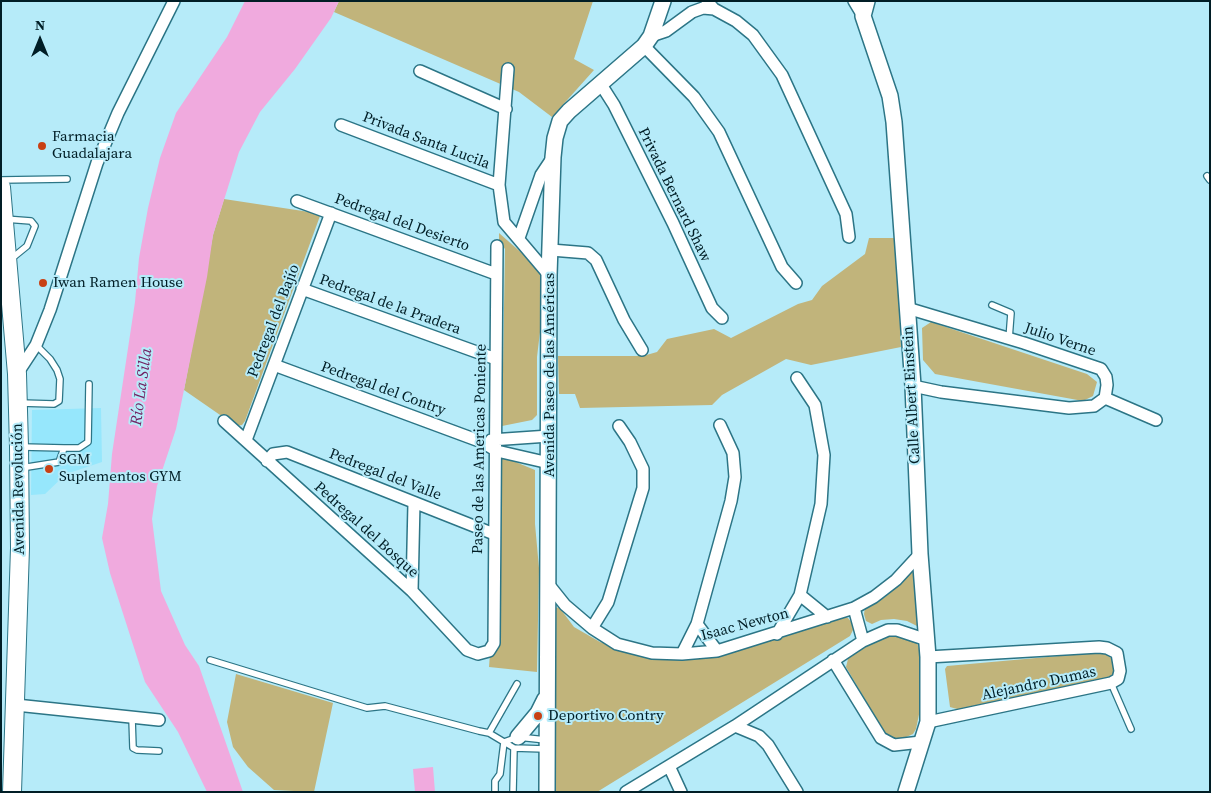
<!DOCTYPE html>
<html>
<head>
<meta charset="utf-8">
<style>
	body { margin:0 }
	#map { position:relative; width:1211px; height:793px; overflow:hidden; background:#b6ebf9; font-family:"Source Serif 4",serif }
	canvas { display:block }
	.frame { position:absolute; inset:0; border:2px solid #011e26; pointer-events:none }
	.north { position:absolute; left:15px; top:15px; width:50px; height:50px; -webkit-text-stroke:4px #b6ebf9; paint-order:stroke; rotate:0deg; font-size:14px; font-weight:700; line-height:20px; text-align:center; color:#011e26 }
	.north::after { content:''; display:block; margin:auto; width:18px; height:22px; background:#011e26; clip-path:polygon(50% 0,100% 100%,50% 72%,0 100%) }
</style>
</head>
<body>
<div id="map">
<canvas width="1211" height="793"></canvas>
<div class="frame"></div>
<div class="north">N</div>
</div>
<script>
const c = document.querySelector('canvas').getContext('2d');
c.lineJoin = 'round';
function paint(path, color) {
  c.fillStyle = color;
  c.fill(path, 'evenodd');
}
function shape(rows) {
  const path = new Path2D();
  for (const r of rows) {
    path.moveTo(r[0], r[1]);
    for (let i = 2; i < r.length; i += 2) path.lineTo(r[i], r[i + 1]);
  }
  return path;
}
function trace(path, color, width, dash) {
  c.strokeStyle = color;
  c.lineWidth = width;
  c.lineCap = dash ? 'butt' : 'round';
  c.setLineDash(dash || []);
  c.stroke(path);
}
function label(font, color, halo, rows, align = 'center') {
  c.font = font + ' "Source Serif 4",serif';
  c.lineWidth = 4;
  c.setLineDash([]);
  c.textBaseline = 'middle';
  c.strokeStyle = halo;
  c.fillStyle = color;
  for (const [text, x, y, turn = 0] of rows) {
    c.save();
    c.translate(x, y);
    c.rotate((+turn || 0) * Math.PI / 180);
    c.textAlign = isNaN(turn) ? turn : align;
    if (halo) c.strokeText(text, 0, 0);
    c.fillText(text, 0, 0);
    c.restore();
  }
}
paint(shape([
	[101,408,102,462,66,474,45,494,31,495,32,410]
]), '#96e7fc');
paint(shape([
	[339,1,593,1,574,59,594,70,552,117,519,92,334,12],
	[224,199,316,213,320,216,245,421,242,425,236,426,184,390,213,235],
	[499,233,541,270,543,307,537,357,537,415,532,420,502,426,505,249,499,240],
	[869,238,896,238,901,347,811,365,786,359,722,395,712,405,580,408,575,394,559,394,558,356,643,356,657,352,667,339,714,329,731,338,798,304,812,300,822,286,865,254],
	[931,322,1087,374,1097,382,1093,396,1083,401,935,374,923,360,922,328],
	[501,456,535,470,535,524,539,568,537,672,489,667,490,653,498,646,500,638],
	[912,568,915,570,917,626,907,621,894,619,881,620,872,624,866,621,864,614,865,608,885,597,900,584],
	[559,607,574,627,600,642,629,650,695,655,840,616,848,618,852,623,853,630,850,636,597,792,554,792,556,608],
	[889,631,904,634,917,643,922,657,922,700,916,729,913,734,904,738,894,739,885,734,846,667,849,655],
	[1103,652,1111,658,1114,667,1113,676,1104,681,964,711,950,707,945,669,947,666],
	[236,674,333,703,314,792,274,790,248,767,233,747,227,722]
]), '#c1b47b');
paint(shape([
	[245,1,339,1,331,18,295,69,260,112,239,152,213,235,207,277,176,429,157,486,152,519,161,591,185,645,199,666,243,792,207,792,178,732,145,682,110,573,102,538,108,504,112,454,135,302,139,258,148,208,160,158,176,113,227,37],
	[433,767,435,792,415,792,413,769]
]), '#f0aade');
const lane = shape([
	[1207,176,1210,180],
	[1,180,67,179],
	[5,219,31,221,35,226,27,246,11,259],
	[992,305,1011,313,1009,339],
	[20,403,54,404,59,401,60,379,57,370,50,359,36,345],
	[64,448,79,448,88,442,89,384],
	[21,468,59,462,64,448,22,447],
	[210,660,367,708,385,706,479,731,489,733,514,748,545,749],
	[1111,683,1131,729],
	[132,718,133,748,137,750,159,751],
	[489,733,517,684],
	[504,742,518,737,546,740],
	[495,792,495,781,500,774,504,742],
	[513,792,514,748]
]);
const street = shape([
	[707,1,714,9,736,21,753,35,782,75,846,214,849,237],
	[854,1,863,16],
	[651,36,666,31,692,12,703,8,714,9],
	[644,46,694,97,719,132,782,267,796,283],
	[508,69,499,185,504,222,549,275],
	[420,71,506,109],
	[600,83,614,105,673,223,712,308,722,318],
	[341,125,499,185],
	[297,201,496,274],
	[519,238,541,175,553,157],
	[551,250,588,253,596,260,624,320,642,350],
	[302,289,496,359],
	[907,308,1024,343,1101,369,1106,377,1107,385,1105,398,1094,406,1069,408,941,392,913,386],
	[274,365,482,442,497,451,549,463],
	[17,374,36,345,50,310,97,163,118,113,174,1],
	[1105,398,1156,420],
	[224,421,412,591,467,650,478,654,489,651,494,643,497,246],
	[246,440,331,213],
	[491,440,549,436],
	[267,461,273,454,287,452,494,534],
	[549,585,565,605,592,628,617,644,652,653,682,654,717,651,854,608,874,597,896,580,920,554],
	[412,591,414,503],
	[800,595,827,617],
	[854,608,863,641],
	[697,624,717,651],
	[592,628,608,602,643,488,643,469,630,442,619,426],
	[777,634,800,595,821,504,824,455,815,405,797,378],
	[682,654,697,624,731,501,735,477,733,453,720,425],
	[928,657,1099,647,1107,648,1117,653,1120,671,1118,679,1111,683,928,722],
	[833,660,881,738,894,745,921,742],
	[16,705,159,720],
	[735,726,759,736,768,745,797,792],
	[669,766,681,792],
	[626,792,735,726,863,641,888,630,897,630,927,640]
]);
const secondary = shape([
	[867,1,863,16,890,96,894,122,913,386,920,554,928,657,928,722,906,792],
	[518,737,538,713,545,699],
	[547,792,549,275,553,157,555,138,560,121,569,111,644,46,651,36,663,1]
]);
const primary = shape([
	[1,187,17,374,19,447,20,548,12,792]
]);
trace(lane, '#2c7586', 8);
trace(street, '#2c7586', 14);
trace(secondary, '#2c7586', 18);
trace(primary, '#2c7586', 20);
trace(lane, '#fff', 5.5);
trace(street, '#fff', 11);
trace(secondary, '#fff', 15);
trace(primary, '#fff', 18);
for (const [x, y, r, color] of [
	[42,146,5,"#c84014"],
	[43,283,5,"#c84014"],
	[49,469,5,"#c84014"],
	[538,716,5,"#c84014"]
]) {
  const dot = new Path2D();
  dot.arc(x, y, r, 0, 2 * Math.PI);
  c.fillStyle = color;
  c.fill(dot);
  trace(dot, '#b6ebf9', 2);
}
label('15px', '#011e26', '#b6ebf9', [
	["Farmacia",52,137],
	["Guadalajara",52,154],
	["Iwan Ramen House",53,283],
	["SGM",59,460],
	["Suplementos GYM",59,477],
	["Deportivo Contry",548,716]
], 'left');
label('15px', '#011e26', '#b6ebf9', [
	["Privada Santa Lucila",426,141,21],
	["Privada Bernard Shaw",674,195,64],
	["Pedregal del Desierto",402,223,20],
	["Pedregal de la Pradera",390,305,20],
	["Pedregal del Bajío",274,321,-69],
	["Julio Verne",1060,340,19],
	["Avenida Paseo de las Américas",550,375,-90],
	["Pedregal del Contry",383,389,20],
	["Calle Albert Einstein",912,395,-93],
	["Paseo de las Americas Poniente",480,449,-89],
	["Pedregal del Valle",385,475,21],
	["Avenida Revolución",19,489,-91],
	["Pedregal del Bosque",366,530,42],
	["Isaac Newton",745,625,-15],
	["Alejandro Dumas",1039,684,-12]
]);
label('italic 16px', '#712262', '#b6ebf9', [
	["Río La Silla",142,387,-82]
]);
</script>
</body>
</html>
